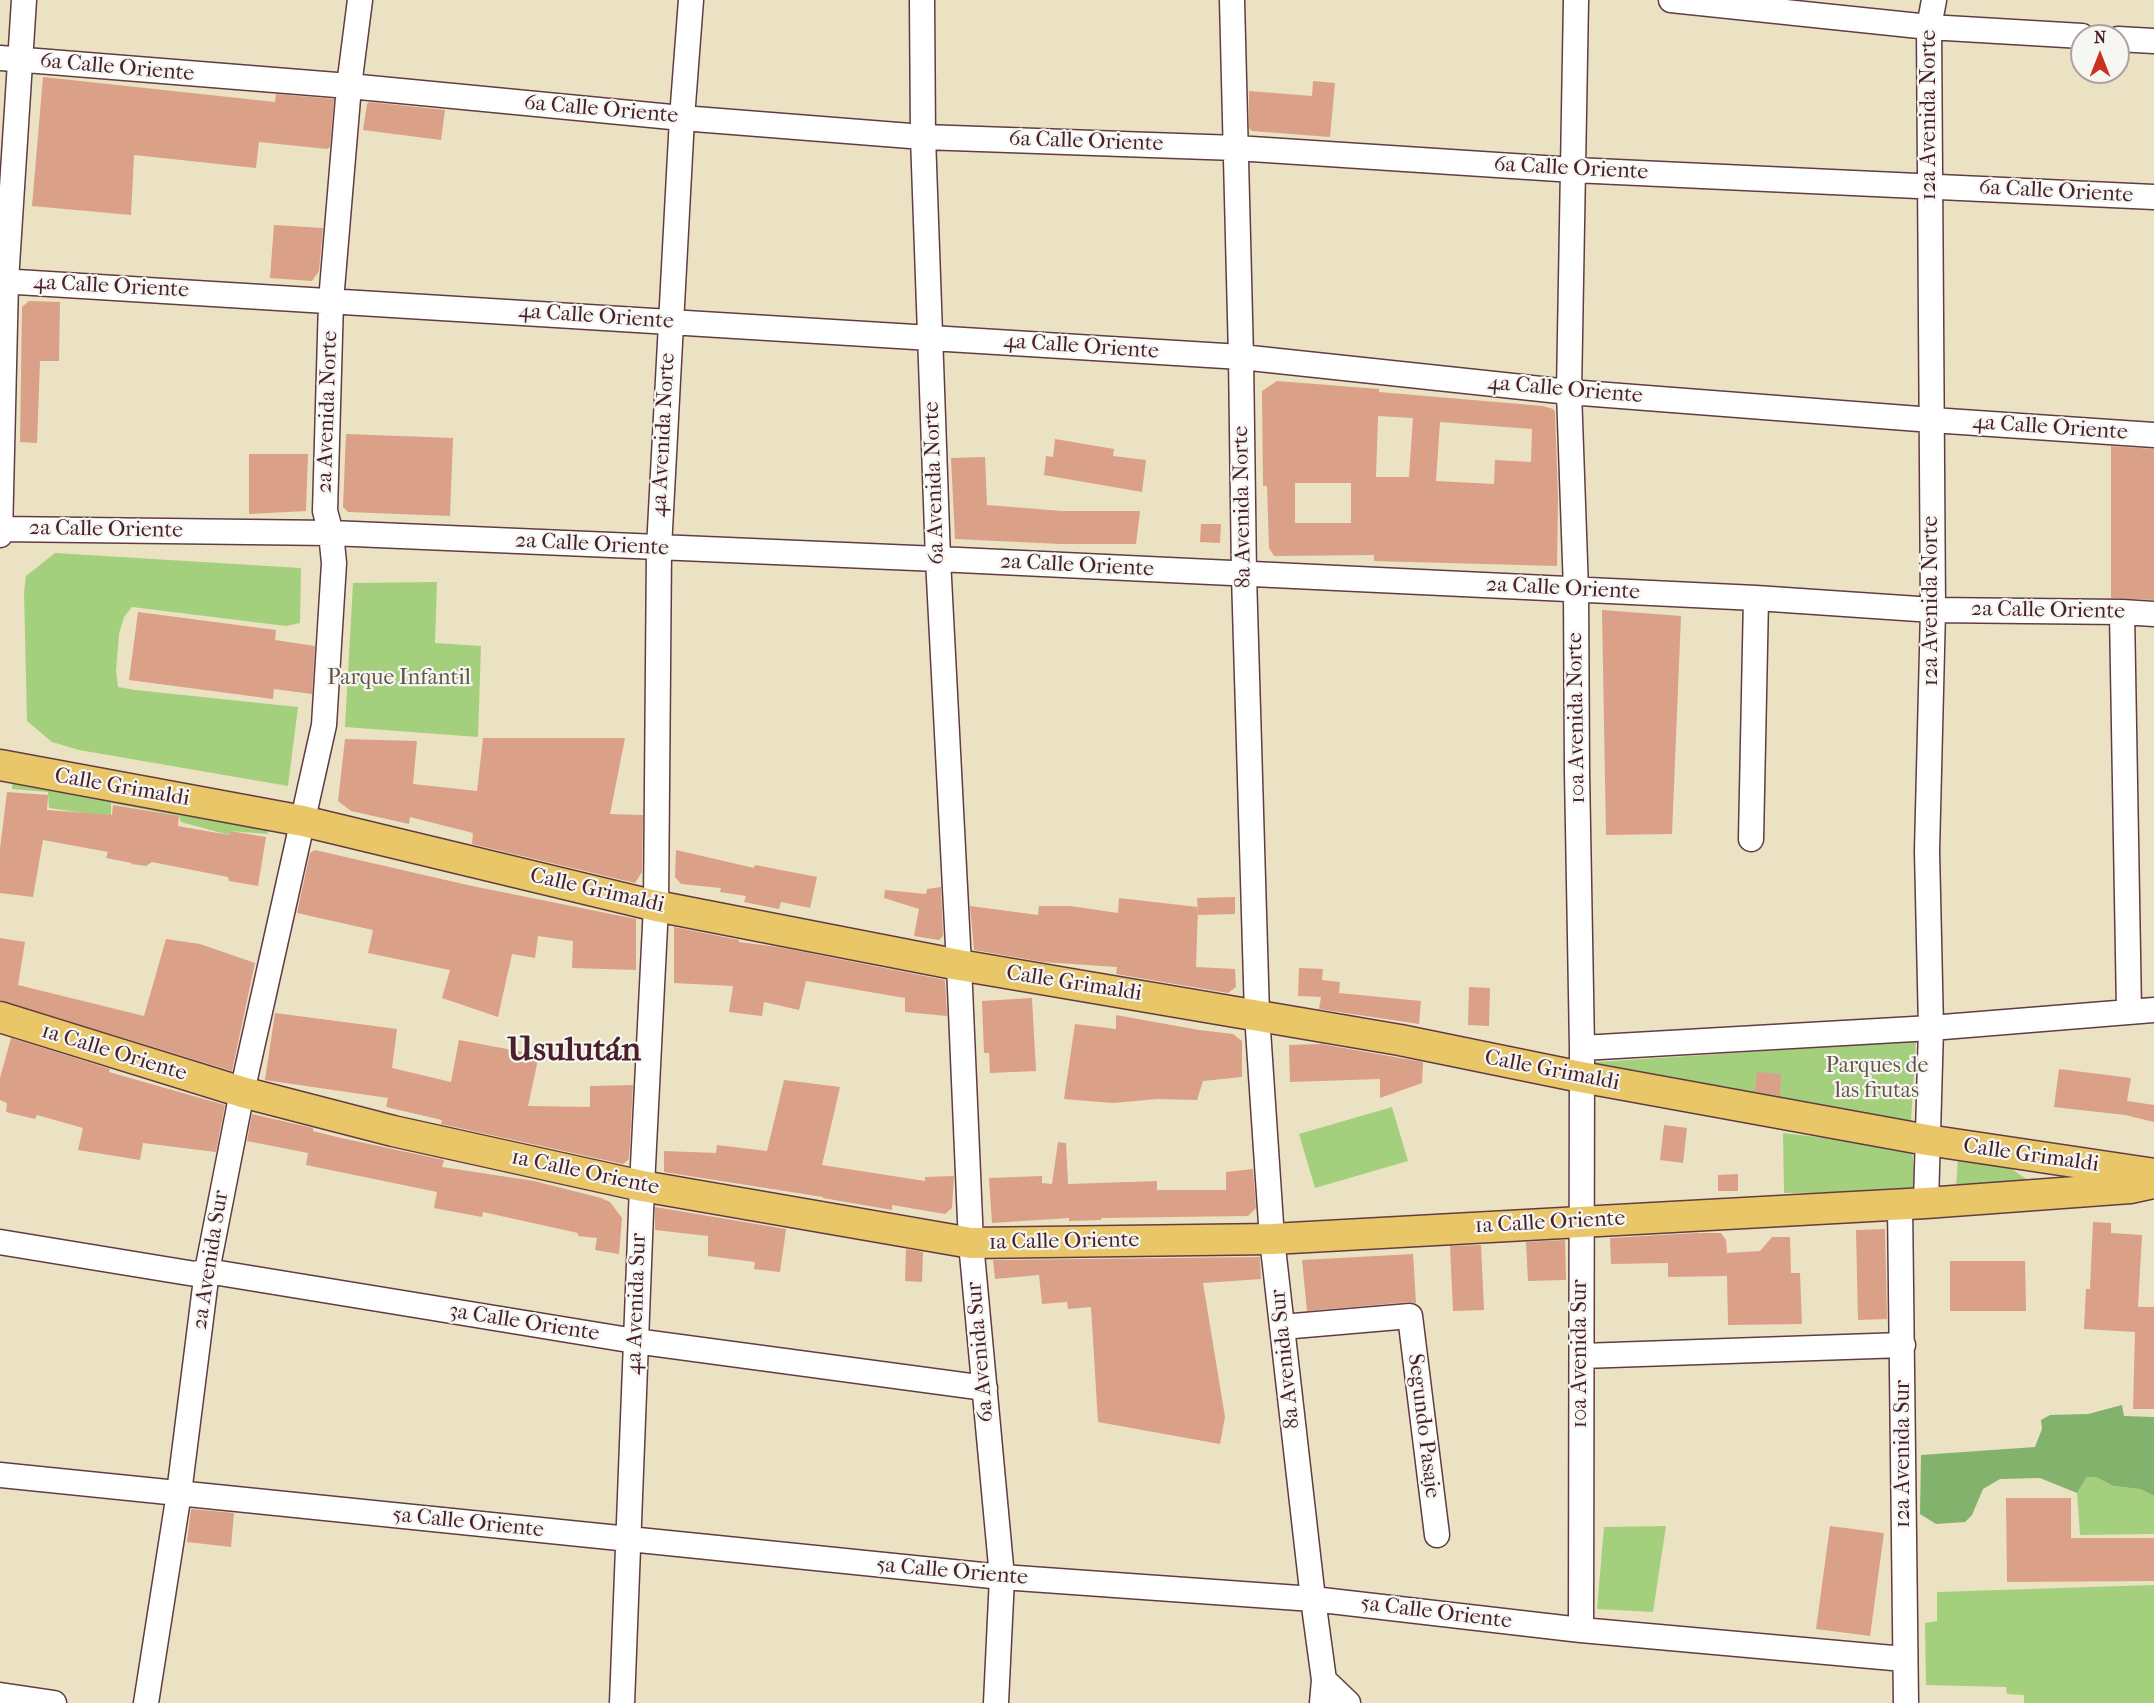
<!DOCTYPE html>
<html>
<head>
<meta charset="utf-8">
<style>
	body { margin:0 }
	#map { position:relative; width:2154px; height:1703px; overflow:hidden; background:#ebe2c3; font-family:"IM FELL French Canon",serif }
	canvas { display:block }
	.north { position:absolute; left:2070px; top:24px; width:60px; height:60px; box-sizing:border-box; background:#f6f6f2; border:2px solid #b1a0a2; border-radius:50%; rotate:0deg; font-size:16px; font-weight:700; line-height:24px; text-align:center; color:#4a1f2b }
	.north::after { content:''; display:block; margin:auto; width:21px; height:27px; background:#c8321e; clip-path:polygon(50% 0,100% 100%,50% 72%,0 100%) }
</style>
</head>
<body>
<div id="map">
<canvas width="2154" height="1703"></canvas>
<div class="north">N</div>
</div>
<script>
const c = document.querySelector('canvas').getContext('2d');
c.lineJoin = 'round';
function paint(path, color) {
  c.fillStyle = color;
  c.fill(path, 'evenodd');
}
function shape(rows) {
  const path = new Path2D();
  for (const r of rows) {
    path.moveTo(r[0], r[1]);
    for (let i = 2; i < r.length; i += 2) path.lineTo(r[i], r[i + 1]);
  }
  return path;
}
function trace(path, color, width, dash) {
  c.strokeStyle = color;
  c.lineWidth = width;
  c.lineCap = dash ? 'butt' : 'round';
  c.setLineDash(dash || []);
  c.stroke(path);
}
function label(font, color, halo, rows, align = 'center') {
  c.font = font + ' "IM FELL French Canon",serif';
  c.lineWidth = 4.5;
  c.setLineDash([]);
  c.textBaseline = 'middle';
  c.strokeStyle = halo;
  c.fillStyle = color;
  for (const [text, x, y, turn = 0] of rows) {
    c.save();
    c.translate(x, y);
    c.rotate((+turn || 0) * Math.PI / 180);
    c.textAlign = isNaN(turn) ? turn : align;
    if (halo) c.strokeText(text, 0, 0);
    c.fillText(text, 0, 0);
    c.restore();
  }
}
paint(shape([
	[55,553,301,568,300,623,286,626,132,607,124,617,119,634,116,671,118,687,135,690,298,707,288,786,79,750,52,742,27,721,24,592,26,576],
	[437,582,435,643,481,646,478,737,345,727,353,583],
	[13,776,266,822,268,834,230,831,229,835,181,822,179,816,111,803,111,817,49,808,48,792,12,789],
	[1916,1041,1911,1121,1582,1063],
	[1392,1107,1408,1161,1315,1188,1299,1134],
	[1783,1133,1912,1148,1916,1192,1784,1193],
	[1958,1157,2002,1162,2029,1181,1956,1188],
	[2087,1477,2096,1477,2113,1486,2140,1489,2154,1496,2154,1534,2080,1535,2077,1493],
	[1666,1526,1653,1612,1597,1609,1604,1527],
	[2154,1585,2154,1703,2024,1703,2024,1695,2007,1694,2006,1687,1926,1685,1925,1623,1937,1621,1937,1592]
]), '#a4d07d');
paint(shape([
	[2122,1405,2124,1416,2154,1417,2154,1496,2140,1489,2113,1486,2096,1477,2087,1477,2077,1493,2040,1478,2000,1479,1983,1489,1972,1515,1965,1522,1936,1524,1920,1514,1921,1455,2035,1447,2042,1429,2041,1420,2050,1415,2088,1414]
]), '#83b26c');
paint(shape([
	[43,77,275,102,276,94,334,99,330,147,327,149,259,142,256,168,134,155,131,215,32,206],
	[1313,81,1335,83,1330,137,1252,131,1249,128,1249,91,1312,96],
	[369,102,445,110,441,140,363,130,367,104],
	[274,225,323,228,319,271,312,281,270,278],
	[29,301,60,302,59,361,40,361,37,443,20,442,22,307],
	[1277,381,1379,389,1379,392,1543,406,1553,409,1555,412,1558,497,1557,566,1374,561,1374,555,1274,556,1269,548,1267,486,1263,486,1262,391],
	[1378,416,1413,418,1409,477,1376,477],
	[1440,422,1532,429,1531,462,1495,460,1494,484,1436,481],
	[1295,483,1351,483,1351,523,1295,523],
	[346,434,453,438,450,516,348,512,343,507],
	[1055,439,1114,449,1113,456,1146,460,1142,492,1044,475,1046,456,1053,457],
	[2111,446,2154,449,2154,600,2111,598],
	[249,454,308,454,306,511,249,514],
	[985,457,987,505,1062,511,1140,511,1136,544,1061,544,955,539,951,458],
	[1201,524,1221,524,1220,543,1200,542],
	[1602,610,1681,616,1672,834,1606,835],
	[138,612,276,630,275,640,315,646,312,694,274,689,273,699,129,680],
	[483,738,625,738,610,814,643,815,642,872,635,883,472,844,473,833,410,817,409,824,351,811,338,801,345,739,417,741,413,784,477,791],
	[7,792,48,795,47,810,112,815,113,805,179,816,178,826,229,835,230,831,266,837,258,886,229,881,228,877,152,862,146,866,131,864,132,863,106,858,108,852,43,840,33,897,0,893,0,849],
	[315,850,472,886,636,919,636,970,572,968,573,941,538,936,535,958,512,954,498,1017,442,998,450,970,368,953,373,930,297,913,310,853],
	[676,850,754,868,755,865,817,877,810,908,781,902,779,909,744,902,746,896,720,892,721,888,681,884,675,877],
	[941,887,943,936,939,940,914,936,919,909,884,898,885,890,926,894,927,889],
	[1235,897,1235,914,1198,915,1197,898],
	[1119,898,1198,907,1196,967,1235,969,1236,987,1228,993,1116,974,1117,967,1043,962,974,950,970,906,1038,915,1039,906,1070,906,1118,913],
	[674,927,739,940,739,942,778,947,945,980,947,1016,905,1012,905,998,806,981,799,1010,764,1002,762,1016,729,1012,733,986,674,983],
	[0,938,25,942,18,985,144,1016,166,939,200,944,255,963,232,1071,0,1000],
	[1299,968,1323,969,1322,980,1340,982,1339,993,1421,1001,1419,1024,1319,1009,1321,997,1298,996],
	[1469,987,1490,988,1489,1026,1468,1025],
	[1032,998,1036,1071,990,1073,989,1053,984,1053,982,1001],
	[275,1013,397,1029,392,1068,451,1082,459,1040,539,1055,528,1106,590,1107,590,1086,633,1085,629,1159,623,1164,441,1124,442,1120,386,1107,388,1098,265,1080],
	[1116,1015,1199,1030,1233,1034,1242,1041,1242,1077,1203,1081,1197,1100,1157,1099,1113,1103,1064,1099,1075,1024,1116,1029],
	[11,1038,110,1069,109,1072,225,1105,216,1152,143,1143,140,1160,78,1150,83,1128,37,1115,35,1119,6,1112,7,1103,0,1100,0,1078],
	[1321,1044,1423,1062,1422,1083,1380,1098,1380,1079,1290,1082,1289,1045],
	[2059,1069,2131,1078,2127,1101,2154,1105,2154,1122,2125,1115,2054,1107],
	[1757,1072,1781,1074,1780,1096,1755,1091],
	[784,1080,840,1087,822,1165,925,1181,925,1177,954,1176,952,1208,945,1214,892,1205,892,1210,823,1198,823,1197,664,1172,664,1151,716,1153,717,1145,767,1151],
	[252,1114,313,1128,313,1131,341,1138,444,1160,442,1167,534,1181,601,1198,610,1202,622,1218,619,1254,595,1250,597,1238,578,1236,578,1233,483,1212,482,1217,434,1208,437,1192,306,1165,308,1153,247,1141],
	[1664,1125,1687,1128,1683,1163,1660,1160],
	[1058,1142,1066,1143,1068,1184,1157,1181,1157,1190,1226,1190,1226,1172,1253,1169,1256,1208,1248,1216,1101,1218,1101,1220,1069,1221,1069,1218,992,1223,989,1178,1042,1176,1042,1183,1052,1184],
	[1738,1174,1738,1191,1718,1191,1718,1175],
	[655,1207,786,1229,780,1272,754,1269,755,1262,708,1256,708,1236,655,1230],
	[2093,1222,2111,1223,2111,1233,2142,1235,2138,1307,2154,1307,2154,1409,2133,1409,2135,1332,2084,1329,2086,1289,2090,1289],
	[1885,1229,1887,1319,1858,1320,1856,1230],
	[1696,1233,1721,1233,1726,1240,1727,1253,1760,1251,1772,1237,1790,1237,1791,1273,1800,1273,1802,1324,1728,1325,1727,1276,1668,1277,1668,1263,1611,1264,1610,1238],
	[1565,1240,1566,1280,1528,1281,1526,1242],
	[1481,1245,1484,1310,1453,1311,1450,1246],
	[906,1249,923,1252,922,1282,905,1281],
	[1413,1254,1416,1303,1409,1302,1307,1311,1302,1260],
	[1260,1257,1261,1279,1203,1283,1225,1417,1220,1444,1098,1422,1091,1307,1068,1309,1067,1302,1042,1304,1039,1275,995,1279,993,1260],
	[1950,1261,2025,1261,2026,1311,1950,1311],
	[2006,1498,2071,1498,2071,1538,2154,1538,2154,1581,2007,1582],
	[191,1509,234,1513,231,1547,187,1542],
	[1830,1526,1884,1533,1870,1636,1816,1629]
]), '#daa088');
const minor = shape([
	[922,0,923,137,938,559,959,965,971,1243,1002,1577,996,1703],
	[1232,0,1241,357,1244,575,1257,1015,1272,1239,1313,1599,1324,1680,1322,1703],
	[1576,0,1569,392,1576,590,1577,772,1582,1048,1581,1630],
	[1671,0,1929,27,2082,36],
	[2118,39,2154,41],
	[0,58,349,86,682,118,923,137,1236,148,1574,170,2154,197],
	[0,281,1241,357,1569,392,1932,420,2154,435],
	[0,529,331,533,938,559,1756,598,1933,610,2122,612,2154,614],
	[0,535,6,281,24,0],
	[2122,612,2129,1011],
	[1751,839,1756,598],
	[1582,1048,1931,1028,2154,1010],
	[1926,1203,1931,1028,1927,851,1933,610,1929,27,1934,0],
	[1900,1205,1906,1703],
	[0,1242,195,1274,207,1271,635,1341,985,1388],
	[1282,1327,1410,1316,1437,1535],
	[1582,1356,1903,1345],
	[0,1475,1002,1577,1313,1599,1581,1630,1904,1659],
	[1324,1680,1348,1703],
	[0,1695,54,1703],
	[146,1703,179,1493,207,1271,242,1092,324,725,334,563,331,533,325,511,331,301,349,86,360,0],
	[622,1703,642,1186,656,906,659,548,682,118,691,0]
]);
const major = shape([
	[0,765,303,821,656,906,959,965,1400,1040,1581,1077,1927,1140,2154,1174],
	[0,1017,242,1092,393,1131,642,1186,971,1243,1272,1239,1926,1203,2130,1188,2154,1183]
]);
trace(minor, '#623c42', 27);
trace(major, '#623c42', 33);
trace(minor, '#fff', 24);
trace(major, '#e9c769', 30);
label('22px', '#4a1f2b', '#f6f6f2', [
	["6a Calle Oriente",117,68,5],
	["6a Calle Oriente",601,110,5],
	["12a Avenida Norte",1930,115,-90],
	["6a Calle Oriente",1086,142,2],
	["6a Calle Oriente",1571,169,3],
	["6a Calle Oriente",2056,192,3],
	["4a Calle Oriente",111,287,3],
	["4a Calle Oriente",596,317,4],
	["4a Calle Oriente",1081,347,4],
	["4a Calle Oriente",1565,390,5],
	["2a Avenida Norte",328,412,-88],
	["4a Calle Oriente",2050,428,4],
	["4a Avenida Norte",664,435,-87],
	["6a Avenida Norte",935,483,-92],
	["8a Avenida Norte",1243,507,-91],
	["2a Calle Oriente",106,530,1],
	["2a Calle Oriente",592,545,3],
	["2a Calle Oriente",1077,566,3],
	["2a Calle Oriente",1563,589,3],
	["12a Avenida Norte",1932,601,-90],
	["2a Calle Oriente",2048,611,1],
	["10a Avenida Norte",1577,718,-91],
	["Calle Grimaldi",122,788,10],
	["Calle Grimaldi",597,891,13],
	["Calle Grimaldi",1074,984,9],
	["1a Calle Oriente",114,1053,17],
	["Calle Grimaldi",1552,1071,11],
	["Calle Grimaldi",2031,1156,8],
	["1a Calle Oriente",585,1173,12],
	["1a Calle Oriente",1550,1223,-3],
	["1a Calle Oriente",1064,1242,-1],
	["2a Avenida Sur",211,1260,-81],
	["4a Avenida Sur",637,1304,-88],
	["3a Calle Oriente",524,1323,9],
	["6a Avenida Sur",981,1352,-95],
	["10a Avenida Sur",1581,1354,-90],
	["8a Avenida Sur",1286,1359,-96],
	["Segundo Pasaje",1423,1426,83],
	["12a Avenida Sur",1904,1454,-90],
	["5a Calle Oriente",468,1523,6],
	["5a Calle Oriente",952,1572,5],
	["5a Calle Oriente",1436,1613,7]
]);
label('22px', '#655444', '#f6f6f2', [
	["Parque Infantil",399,679],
	["Parques de",1877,1067],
	["las frutas",1877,1092]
]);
label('bold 34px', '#4a1f2b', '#f6f6f2', [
	["Usulután",574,1052]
]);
</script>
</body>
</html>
